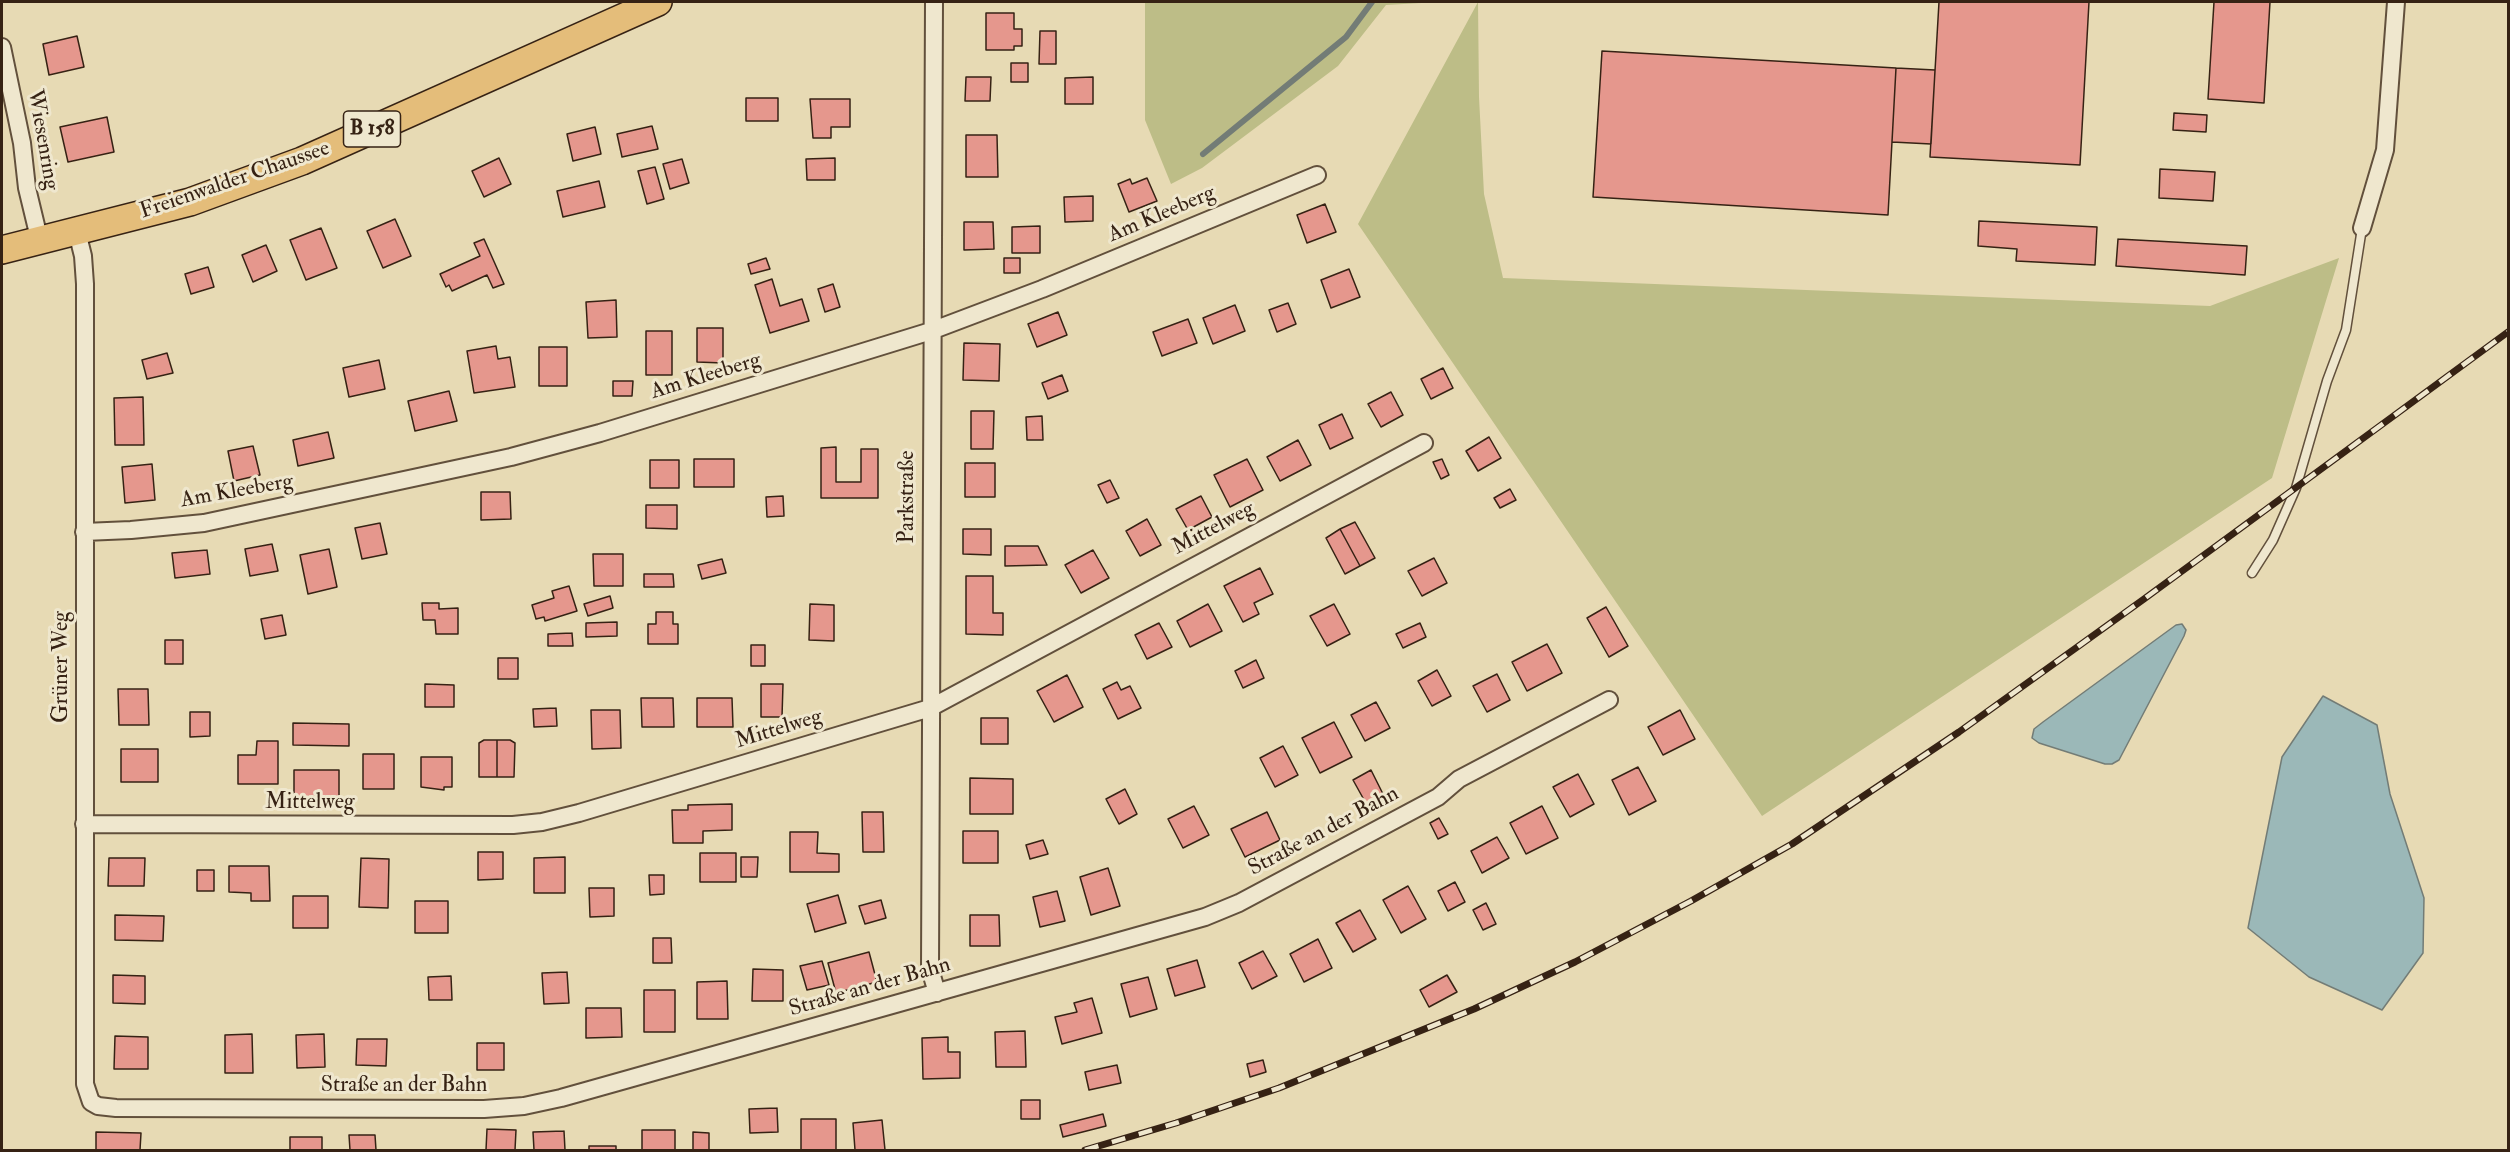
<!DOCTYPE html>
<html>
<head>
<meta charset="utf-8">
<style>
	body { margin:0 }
	#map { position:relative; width:2510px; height:1152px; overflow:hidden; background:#e7dab4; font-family:"IM FELL Double Pica",serif }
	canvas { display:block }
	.frame { position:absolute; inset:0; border:3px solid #362214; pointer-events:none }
</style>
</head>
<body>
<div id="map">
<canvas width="2510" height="1152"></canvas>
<div class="frame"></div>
</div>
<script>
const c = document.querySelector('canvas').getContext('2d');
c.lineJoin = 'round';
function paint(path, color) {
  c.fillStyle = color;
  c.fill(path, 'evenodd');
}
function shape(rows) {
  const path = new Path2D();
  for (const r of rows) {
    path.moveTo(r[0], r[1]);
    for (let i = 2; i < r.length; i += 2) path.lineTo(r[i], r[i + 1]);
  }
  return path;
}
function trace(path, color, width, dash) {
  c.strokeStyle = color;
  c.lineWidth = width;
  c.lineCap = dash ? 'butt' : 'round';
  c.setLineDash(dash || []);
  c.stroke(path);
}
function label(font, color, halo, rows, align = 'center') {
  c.font = font + ' "IM FELL Double Pica",serif';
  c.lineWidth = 6;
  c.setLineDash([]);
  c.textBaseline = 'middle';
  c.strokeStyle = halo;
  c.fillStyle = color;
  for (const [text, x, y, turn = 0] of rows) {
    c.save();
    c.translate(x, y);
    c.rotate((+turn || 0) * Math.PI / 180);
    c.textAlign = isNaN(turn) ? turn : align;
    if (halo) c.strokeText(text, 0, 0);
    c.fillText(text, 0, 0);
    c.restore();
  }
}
paint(shape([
	[1145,2,1439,2,1386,5,1338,66,1202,168,1171,184,1145,120],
	[1478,2,1479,97,1484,194,1503,278,2210,306,2339,258,2272,478,1762,816,1358,224]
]), '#bdbd87');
const water = shape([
	[2182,624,2186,630,2184,636,2119,760,2112,764,2105,764,2039,743,2032,738,2034,729,2043,722,2176,625,2182,624],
	[2323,696,2377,725,2390,794,2424,898,2423,953,2382,1010,2309,977,2248,928,2282,757,2323,696]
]);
paint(water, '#9bb8b8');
trace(water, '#737c76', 1.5);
trace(shape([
	[1203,154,1346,37,1372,2]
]), '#737c76', 6);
const building = shape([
	[1939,2,2089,2,2080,165,1930,157,1939,2],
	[2214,2,2270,2,2264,103,2208,99,2214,2],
	[986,13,1014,13,1014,29,1022,29,1022,46,1014,46,1014,50,986,50,986,13],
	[1040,31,1056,31,1056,64,1039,64,1040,31],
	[77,36,84,67,49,75,43,44,77,36],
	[1602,51,1896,68,1888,215,1593,197,1602,51],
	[1011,63,1028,63,1028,82,1011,82,1011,63],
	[1896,68,1935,70,1931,144,1892,142,1896,68],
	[966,77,991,77,990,101,965,101,966,77],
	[1093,77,1093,104,1065,104,1065,78,1093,77],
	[746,98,778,98,778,121,746,121,746,98],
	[810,99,850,99,850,127,831,127,831,138,813,138,810,99],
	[2174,113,2207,115,2206,132,2173,130,2174,113],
	[107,117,114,152,68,162,60,127,107,117],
	[652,126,658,149,622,157,617,134,652,126],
	[595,127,601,154,573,161,567,134,595,127],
	[966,135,997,135,998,177,966,177,966,135],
	[499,158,511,184,484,197,472,171,499,158],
	[835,158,835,180,807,180,806,159,835,158],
	[682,159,689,183,670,189,663,164,682,159],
	[655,167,664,199,647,204,638,171,655,167],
	[2160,169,2215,172,2213,201,2159,198,2160,169],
	[1147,178,1157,201,1129,212,1118,184,1130,179,1132,184,1147,178],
	[599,181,605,207,563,217,557,191,599,181],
	[1093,196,1093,221,1065,222,1064,197,1093,196],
	[1325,204,1336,232,1307,243,1297,215,1325,204],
	[395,219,411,256,383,268,367,231,395,219],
	[1979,221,2097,227,2095,265,2016,261,2017,249,1978,246,1979,221],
	[964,222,993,222,994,249,964,250,964,222],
	[1040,226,1040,253,1012,253,1012,227,1040,226],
	[321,228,337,268,306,280,290,240,321,228],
	[484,239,504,284,493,288,487,275,452,291,449,285,446,287,440,274,480,256,474,243,484,239],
	[2118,239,2247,246,2245,275,2116,266,2118,239],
	[266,245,277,271,253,282,242,255,266,245],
	[766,258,770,269,751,274,748,264,766,258],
	[1004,258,1020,258,1020,273,1004,273,1004,258],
	[208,267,214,287,191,294,185,274,208,267],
	[1349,269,1360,297,1331,308,1321,280,1349,269],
	[772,279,780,306,802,299,809,321,770,333,755,285,772,279],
	[833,284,840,307,825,312,818,289,833,284],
	[616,300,617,337,588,338,586,302,616,300],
	[1288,303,1296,324,1277,332,1269,310,1288,303],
	[1235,305,1245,331,1213,344,1203,318,1235,305],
	[1058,312,1067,335,1037,347,1028,324,1058,312],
	[1188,319,1197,343,1162,356,1153,332,1188,319],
	[697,328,723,328,723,363,697,362,697,328],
	[646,331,672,331,672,375,646,375,646,331],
	[964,343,1000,344,999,381,963,380,964,343],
	[496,346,498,359,510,357,515,387,474,393,467,351,496,346],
	[539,347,567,347,567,386,539,386,539,347],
	[167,353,173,373,147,379,142,360,167,353],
	[379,360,385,389,349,397,343,368,379,360],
	[1443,368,1453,388,1431,399,1421,379,1443,368],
	[1062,375,1068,391,1048,399,1042,383,1062,375],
	[613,381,633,381,632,396,613,396,613,381],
	[449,391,457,421,415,431,408,401,449,391],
	[1391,392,1403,415,1381,427,1368,404,1391,392],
	[143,397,144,445,115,445,114,398,143,397],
	[971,411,994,411,993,449,971,449,971,411],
	[1342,414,1353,438,1330,449,1319,425,1342,414],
	[1042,416,1043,440,1027,440,1026,417,1042,416],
	[328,432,334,458,298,466,293,440,328,432],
	[1489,437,1501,458,1478,471,1466,451,1489,437],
	[1298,440,1311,465,1280,481,1267,457,1298,440],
	[253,446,260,475,234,481,228,451,253,446],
	[836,447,836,482,861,482,861,449,878,449,878,498,821,498,821,448,836,447],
	[694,459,734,459,734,487,694,487,694,459],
	[1247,459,1263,490,1230,507,1214,475,1247,459],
	[1442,459,1449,475,1441,479,1433,462,1442,459],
	[650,460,679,460,679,488,650,488,650,460],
	[965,463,995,463,995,497,965,497,965,463],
	[152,464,155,500,125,503,122,467,152,464],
	[1110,480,1119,498,1107,503,1098,485,1110,480],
	[1510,489,1516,500,1500,508,1494,498,1510,489],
	[481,492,510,492,511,519,481,520,481,492],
	[783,496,784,516,767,517,766,497,783,496],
	[1201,496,1212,517,1188,530,1176,509,1201,496],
	[646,505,677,505,677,529,646,528,646,505],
	[1147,519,1161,545,1140,556,1126,531,1147,519],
	[1355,522,1375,558,1360,566,1340,529,1355,522],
	[380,523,387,554,362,559,355,528,380,523],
	[963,529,991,529,991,555,963,554,963,529],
	[1340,529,1360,566,1345,574,1326,538,1340,529],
	[272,544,278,571,250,576,245,549,272,544],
	[1005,546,1038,546,1047,565,1005,566,1005,546],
	[329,549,337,587,308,594,300,555,329,549],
	[207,550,210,574,175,578,172,553,207,550],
	[1093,550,1109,578,1081,593,1065,565,1093,550],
	[593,554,623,554,623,586,594,586,593,554],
	[1434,558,1447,583,1422,596,1408,571,1434,558],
	[722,559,726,573,702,579,698,565,722,559],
	[1260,568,1273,594,1254,603,1259,614,1243,622,1224,586,1260,568],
	[644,574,673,574,674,587,644,587,644,574],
	[966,576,993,576,993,613,1003,613,1003,635,966,634,966,576],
	[569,586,577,611,545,621,544,617,536,619,532,605,554,598,552,591,569,586],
	[610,596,613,608,588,616,584,604,610,596],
	[422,603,439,603,439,609,458,608,458,634,436,634,435,620,423,620,422,603],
	[810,604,834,605,834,641,809,640,810,604],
	[1208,604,1222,631,1190,647,1177,621,1208,604],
	[1334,604,1350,634,1327,646,1310,616,1334,604],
	[1606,607,1628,646,1609,657,1587,618,1606,607],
	[656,612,673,612,673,624,678,624,678,644,648,644,648,624,656,624,656,612],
	[282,615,286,635,265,639,261,619,282,615],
	[617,622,617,636,586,637,586,623,617,622],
	[1159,623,1172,647,1147,659,1135,635,1159,623],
	[1420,623,1426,637,1403,648,1396,634,1420,623],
	[572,633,573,646,548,646,548,634,572,633],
	[165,640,183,640,183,664,165,664,165,640],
	[1547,644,1562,673,1527,691,1512,662,1547,644],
	[751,645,765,645,765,666,751,666,751,645],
	[498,658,518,658,518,679,498,679,498,658],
	[1256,660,1264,678,1243,688,1235,671,1256,660],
	[1437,670,1451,696,1432,706,1418,681,1437,670],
	[1497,674,1510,700,1487,712,1473,686,1497,674],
	[1067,675,1083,707,1054,722,1037,691,1067,675],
	[1117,682,1121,690,1130,686,1141,708,1118,719,1103,689,1117,682],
	[425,684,454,685,454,707,425,707,425,684],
	[761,684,783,684,782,717,761,717,761,684],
	[118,689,148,689,149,725,119,725,118,689],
	[641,698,673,698,674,727,642,727,641,698],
	[697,698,732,698,733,727,697,727,697,698],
	[1376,702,1390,728,1365,741,1351,715,1376,702],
	[556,708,557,726,534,727,533,709,556,708],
	[591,710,620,710,621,748,592,749,591,710],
	[1680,710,1695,739,1663,755,1648,727,1680,710],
	[190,712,210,712,210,736,190,737,190,712],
	[981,718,1008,718,1008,744,981,744,981,718],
	[1334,722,1352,757,1320,773,1302,738,1334,722],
	[293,723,349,724,349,746,293,745,293,723],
	[484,740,497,740,497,777,479,777,479,743,484,740],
	[497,740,510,740,515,743,514,777,497,777,497,740],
	[257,741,278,741,278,784,238,784,238,755,256,755,257,741],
	[1283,746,1298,775,1275,787,1260,758,1283,746],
	[121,749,158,749,158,782,121,782,121,749],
	[363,754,394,754,394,789,363,789,363,754],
	[421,757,452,757,452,787,444,787,444,790,421,787,421,757],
	[1638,767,1656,801,1629,815,1612,780,1638,767],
	[294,770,339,770,339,798,294,797,294,770],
	[1371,770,1385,798,1368,807,1353,780,1371,770],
	[1578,774,1594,804,1570,817,1553,787,1578,774],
	[970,778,1013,779,1013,814,970,814,970,778],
	[1125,789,1137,814,1119,824,1106,799,1125,789],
	[732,804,732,830,703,831,703,843,673,843,672,810,688,810,688,805,732,804],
	[1194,806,1209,835,1183,848,1168,819,1194,806],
	[1542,806,1558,838,1526,854,1510,823,1542,806],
	[862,812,883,812,884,852,863,852,862,812],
	[1267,812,1280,840,1245,857,1231,829,1267,812],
	[1439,818,1448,834,1438,839,1430,823,1439,818],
	[963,831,998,831,998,863,963,863,963,831],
	[790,832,818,832,817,853,839,854,839,872,790,872,790,832],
	[1497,837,1509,858,1482,873,1471,851,1497,837],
	[1043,840,1048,854,1030,859,1026,845,1043,840],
	[478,852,503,852,503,879,478,880,478,852],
	[700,853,736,853,736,882,700,882,700,853],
	[565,857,565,893,534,893,534,858,565,857],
	[741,857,758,857,757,877,741,877,741,857],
	[109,858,145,858,144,886,108,886,109,858],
	[361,858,389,859,388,908,359,907,361,858],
	[229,866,269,866,270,901,251,901,251,893,229,892,229,866],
	[1108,868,1120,906,1091,915,1080,877,1108,868],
	[197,870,214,870,214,891,197,891,197,870],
	[649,875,664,875,664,894,650,895,649,875],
	[1455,882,1465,902,1448,911,1438,891,1455,882],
	[1408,886,1426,919,1401,933,1383,900,1408,886],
	[589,888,614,888,614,916,590,917,589,888],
	[1057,891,1065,921,1040,927,1033,897,1057,891],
	[838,895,846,923,815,932,807,904,838,895],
	[293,896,328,896,328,928,293,928,293,896],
	[881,900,886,918,865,924,859,906,881,900],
	[415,901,448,901,448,933,415,933,415,901],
	[1486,903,1496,924,1483,930,1473,910,1486,903],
	[1360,910,1376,939,1353,952,1336,923,1360,910],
	[115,915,164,916,163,941,115,940,115,915],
	[970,915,999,915,1000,946,970,946,970,915],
	[653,938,671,938,672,963,653,963,653,938],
	[1318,939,1332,968,1304,982,1290,954,1318,939],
	[1263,951,1277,976,1252,989,1239,963,1263,951],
	[869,952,877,982,836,993,828,963,869,952],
	[1197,960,1205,987,1175,996,1167,969,1197,960],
	[822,961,829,985,807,990,800,966,822,961],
	[753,969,783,970,783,1001,752,1001,753,969],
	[567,972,569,1003,544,1004,542,973,567,972],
	[113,975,145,976,145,1004,113,1003,113,975],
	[1447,975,1457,992,1429,1007,1420,990,1447,975],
	[451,976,452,1000,429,1000,428,977,451,976],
	[1148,977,1157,1009,1130,1017,1121,984,1148,977],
	[727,981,728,1019,697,1019,697,982,727,981],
	[644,990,675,990,675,1032,644,1032,644,990],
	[1092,998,1102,1033,1062,1044,1055,1017,1077,1012,1074,1003,1092,998],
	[586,1008,621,1008,622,1037,586,1038,586,1008],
	[1025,1031,1026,1067,996,1067,995,1032,1025,1031],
	[252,1034,253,1073,225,1073,225,1035,252,1034],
	[324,1034,325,1067,297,1068,296,1035,324,1034],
	[115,1036,148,1037,148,1069,114,1069,115,1036],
	[948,1037,948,1052,960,1052,960,1078,923,1079,922,1038,948,1037],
	[357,1039,387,1039,386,1066,356,1065,357,1039],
	[477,1043,504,1043,504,1070,477,1070,477,1043],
	[1263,1060,1266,1072,1250,1077,1247,1064,1263,1060],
	[1117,1065,1121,1083,1089,1090,1085,1072,1117,1065],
	[1021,1100,1040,1100,1040,1119,1021,1119,1021,1100],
	[777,1108,778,1132,750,1133,749,1109,777,1108],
	[1103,1114,1106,1126,1063,1137,1060,1125,1103,1114],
	[801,1119,836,1119,836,1150,801,1150,801,1119],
	[882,1120,885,1150,855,1150,853,1123,882,1120],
	[487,1129,516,1130,515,1150,486,1150,487,1129],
	[642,1130,675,1130,675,1150,642,1150,642,1130],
	[564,1131,565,1150,534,1150,533,1132,564,1131],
	[96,1132,141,1133,140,1150,96,1150,96,1132],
	[693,1132,709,1133,709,1150,693,1150,693,1132],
	[349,1135,375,1135,376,1150,350,1150,349,1135],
	[290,1137,322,1137,322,1150,290,1150,290,1137],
	[589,1146,616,1146,616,1150,589,1150,589,1146]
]);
paint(building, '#e5978d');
trace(building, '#362214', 1.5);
const lane = shape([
	[2252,573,2273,540,2296,488,2327,381,2346,330,2362,228]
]);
const street = shape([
	[934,2,930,969,937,993],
	[2,47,22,143,27,188,40,242],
	[2362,228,2385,150,2396,2],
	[77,232,83,256,85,284,85,1084,91,1102,98,1106,116,1108,484,1109,524,1106,561,1098,1205,917,1239,903,1438,797,1459,779,1609,700],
	[84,532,131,530,204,523,511,457,600,433,931,331,1042,289,1317,175],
	[84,824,513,825,542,822,579,813,930,708,1424,443]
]);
const primary = shape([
	[2,250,190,202,302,161,658,2]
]);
trace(lane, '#62503c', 11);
trace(street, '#62503c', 20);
trace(primary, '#362214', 30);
trace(lane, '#efe7ce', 8);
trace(street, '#efe7ce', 16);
trace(primary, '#e4bd7a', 27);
const rail = shape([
	[1085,1150,1176,1123,1279,1088,1474,1009,1575,962,1691,901,1792,844,1959,732,2144,599,2508,332]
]);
trace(rail, '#362214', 7);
trace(rail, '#efe7ce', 4.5, [14]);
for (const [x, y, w] of [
	[372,129,57]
]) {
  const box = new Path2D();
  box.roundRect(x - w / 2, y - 18, w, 36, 4.5);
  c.fillStyle = '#efe7ce';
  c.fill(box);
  trace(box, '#362214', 1.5);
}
label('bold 21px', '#362214', null, [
	["B 158",372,129]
]);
label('22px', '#362214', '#efe7ce', [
	["Wiesenring",42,140,80],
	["Freienwalder Chaussee",235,181,-19],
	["Am Kleeberg",1162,215,-23],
	["Am Kleeberg",706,377,-17],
	["Am Kleeberg",237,492,-10],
	["Parkstraße",908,497,-90],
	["Mittelweg",1214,529,-28],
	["Grüner Weg",62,667,-90],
	["Mittelweg",779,730,-17],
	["Mittelweg",310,803],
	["Straße an der Bahn",1324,832,-28],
	["Straße an der Bahn",870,988,-16],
	["Straße an der Bahn",404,1086]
]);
</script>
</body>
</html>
